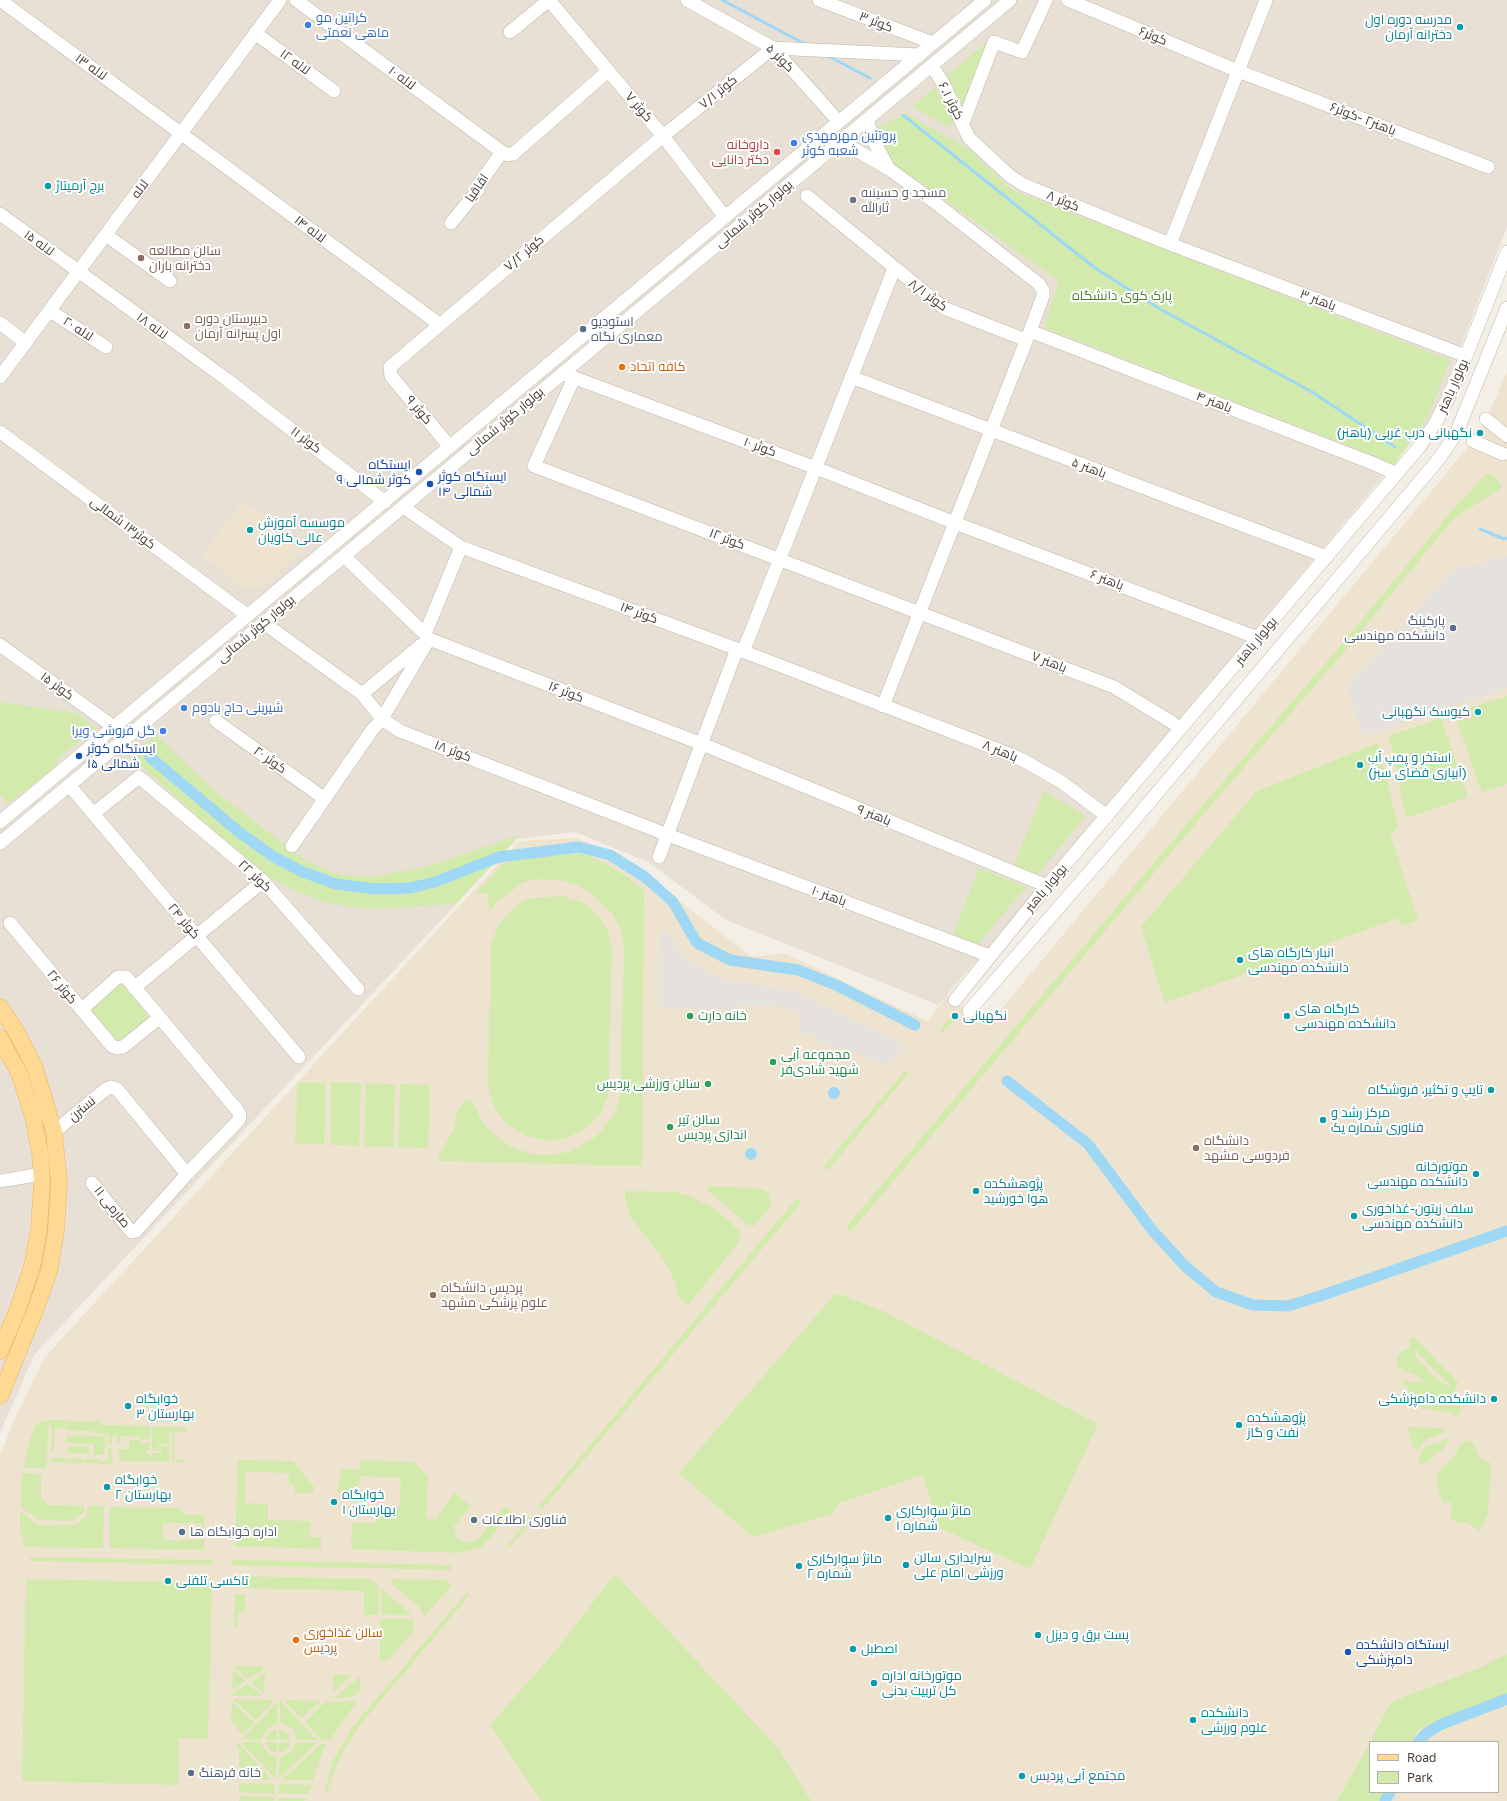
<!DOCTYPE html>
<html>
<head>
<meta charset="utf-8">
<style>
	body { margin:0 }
	#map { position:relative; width:1507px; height:1801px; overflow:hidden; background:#f4efe6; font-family:"Golos Text",sans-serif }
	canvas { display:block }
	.legend { position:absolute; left:1369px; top:1741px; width:130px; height:52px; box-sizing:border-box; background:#fff; border:1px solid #b5b2ae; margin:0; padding:5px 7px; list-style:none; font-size:12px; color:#473f35 }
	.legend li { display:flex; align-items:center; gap:8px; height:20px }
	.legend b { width:20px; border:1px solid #b5b2ae }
</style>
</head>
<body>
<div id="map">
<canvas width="1507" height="1801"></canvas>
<ul class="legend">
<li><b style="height:5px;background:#ffd894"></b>Road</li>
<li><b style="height:11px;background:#d3eaad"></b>Park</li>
</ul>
</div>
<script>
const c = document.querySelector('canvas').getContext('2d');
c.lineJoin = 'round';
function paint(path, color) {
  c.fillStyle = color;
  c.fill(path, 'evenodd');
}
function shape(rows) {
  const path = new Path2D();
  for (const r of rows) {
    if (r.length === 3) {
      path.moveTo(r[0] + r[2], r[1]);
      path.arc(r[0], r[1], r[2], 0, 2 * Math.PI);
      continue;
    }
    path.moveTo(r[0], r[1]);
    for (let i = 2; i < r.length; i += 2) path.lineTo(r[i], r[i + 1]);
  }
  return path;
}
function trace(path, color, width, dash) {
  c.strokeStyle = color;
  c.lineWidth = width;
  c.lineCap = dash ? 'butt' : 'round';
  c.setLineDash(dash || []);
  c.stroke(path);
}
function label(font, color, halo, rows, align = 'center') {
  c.font = font + ' "Golos Text",Cairo,sans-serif';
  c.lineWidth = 4;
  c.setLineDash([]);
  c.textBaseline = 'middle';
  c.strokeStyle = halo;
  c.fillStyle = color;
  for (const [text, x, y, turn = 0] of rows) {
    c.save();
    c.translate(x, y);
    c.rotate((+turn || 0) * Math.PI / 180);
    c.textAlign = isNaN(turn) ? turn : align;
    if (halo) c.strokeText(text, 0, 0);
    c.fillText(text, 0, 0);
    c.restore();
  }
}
paint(shape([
	[0,0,1507,0,1507,227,1434,415,1045,882,938,1005,726,920,648,862,575,832,517,839,34,1355,0,1433]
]), '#e8e0d4');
paint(shape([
	[1507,372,1507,1801,0,1801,0,1452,2,1451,13,1422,44,1358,519,841,576,838,621,856,752,957,784,953,927,1021,947,995,988,1025,1473,441,1486,419],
	[1370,1742,1498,1742,1498,1792,1370,1792],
	[242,501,307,547,262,587,243,587,202,556]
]), '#eee3cf');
paint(shape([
	[987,42,969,96,961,106,945,77],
	[935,87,953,121,949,127,912,107],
	[907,114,969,149,1012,190,1450,360,1429,414,1394,465,1362,451,1044,328,1059,281,887,159,875,128],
	[1487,473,1494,476,1503,487,1454,518,1342,654,1208,809,852,1230,848,1231,847,1226,1203,805,1337,650,1449,514],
	[1507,696,1507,784,1482,792,1454,713],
	[0,702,77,713,96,728,57,759,57,766,8,804,0,794],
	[1441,718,1468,797,1406,818,1389,736],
	[156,735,215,791,305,860,336,874,373,877,428,866,519,835,456,904,371,909,331,904,293,890,266,875,197,816,131,757],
	[1378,743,1398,828,1390,834,1418,920,1401,926,1398,918,1165,1003,1141,927,1257,791],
	[1044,791,1086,816,1036,876,1013,867],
	[562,853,584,854,606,864,628,877,644,891,642,1166,439,1161,439,1155,454,1129,457,1112,465,1101,471,1099,483,1123,493,1133,506,1144,519,1150,534,1154,549,1155,569,1152,582,1145,598,1135,616,1112,620,1097,624,953,622,932,612,913,589,892,575,884,559,880,541,879,524,882,498,901,489,911,488,893,476,893,503,864,525,857],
	[979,868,1026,887,977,945,953,935],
	[563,896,583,903,598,915,608,932,612,949,608,1096,600,1114,585,1129,568,1137,550,1141,527,1136,508,1125,495,1109,488,1087,491,943,499,924,517,905,531,898],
	[122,983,150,1019,117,1045,89,1009],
	[950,1018,953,1021,943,1032,941,1032,941,1029],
	[905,1071,908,1074,829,1169,824,1170,824,1166],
	[298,1082,326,1083,324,1144,295,1144],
	[331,1082,361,1083,359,1146,330,1145],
	[366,1083,395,1084,394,1147,364,1146],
	[400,1084,430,1085,428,1148,398,1147],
	[709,1186,756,1188,766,1191,769,1194,771,1206,754,1226,748,1225,708,1190],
	[625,1191,675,1192,687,1195,714,1208,740,1231,739,1242,688,1305,679,1298,675,1282,664,1260,631,1217,625,1199],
	[796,1199,800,1200,799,1205,543,1508,540,1508,540,1505],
	[836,1293,883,1311,1098,1424,1030,1569,940,1528,922,1475,839,1503,832,1514,753,1537,679,1473],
	[1414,1337,1458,1382,1455,1390,1461,1399,1460,1414,1455,1416,1449,1412,1431,1410,1406,1403,1408,1386,1403,1384,1404,1381,1407,1379,1413,1384,1417,1381,1429,1384,1415,1375,1405,1371,1398,1367,1397,1363,1396,1360,1401,1352,1410,1348,1409,1341,1411,1338],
	[1417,1349,1419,1354,1429,1365,1449,1383,1448,1386,1429,1373,1426,1367,1418,1362,1416,1356],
	[49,1420,65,1420,65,1427,55,1428,54,1452,51,1452,52,1426,50,1424,48,1426,46,1468,24,1468,30,1439,37,1424],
	[66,1421,100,1421,101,1425,150,1426,150,1440,147,1438,141,1440,139,1437,120,1436,119,1445,117,1445,117,1436,115,1436,111,1439,113,1444,109,1444,109,1434,95,1434,93,1431,65,1430],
	[152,1427,187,1427,186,1432,175,1432,174,1460,187,1460,186,1462,173,1462,172,1460,173,1434,171,1432,169,1432,169,1444,159,1444,158,1451,152,1450],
	[1407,1427,1443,1428,1446,1432,1425,1440,1417,1452,1414,1449],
	[66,1435,105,1436,104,1455,94,1455,94,1444,66,1443],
	[1448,1439,1449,1440,1446,1446,1423,1465,1419,1462,1419,1457,1425,1447],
	[129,1440,139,1440,141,1443,150,1443,149,1450,146,1451,146,1453,150,1453,150,1457,152,1457,152,1453,161,1453,161,1446,169,1446,169,1461,119,1461,119,1449,129,1449],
	[1467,1440,1474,1445,1480,1458,1491,1463,1488,1514,1480,1531,1468,1523,1458,1523,1450,1519,1453,1502,1444,1503,1440,1497,1438,1490,1437,1475,1455,1455,1460,1445],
	[68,1446,89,1447,89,1454,68,1453],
	[108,1448,113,1448,111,1455,113,1461,112,1464,51,1462,51,1458,69,1458,69,1460,74,1460,74,1458,81,1458,81,1460,86,1461,86,1459,99,1459,99,1461,108,1461],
	[238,1460,293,1461,314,1487,314,1493,294,1493,295,1485,289,1485,289,1473,246,1472,245,1503,268,1504,268,1520,311,1521,310,1537,321,1537,321,1549,235,1546],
	[361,1460,414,1462,428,1477,426,1519,436,1519,454,1493,471,1506,454,1526,456,1537,465,1543,477,1540,505,1507,512,1512,482,1547,459,1553,351,1549,352,1522,375,1523,376,1505,400,1506,401,1478,360,1476,359,1486,353,1486,352,1493,337,1493,342,1469,360,1469],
	[22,1473,41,1474,41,1498,49,1505,84,1506,84,1512,73,1521,40,1520,21,1508],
	[88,1506,104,1506,103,1548,27,1547,24,1544,20,1531,20,1511,38,1525,76,1525,87,1515],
	[110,1507,177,1508,186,1515,204,1515,204,1550,110,1548],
	[163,1523,201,1523,201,1540,163,1540],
	[529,1518,532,1518,532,1521,511,1546,506,1547],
	[30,1557,212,1560,212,1565,30,1561],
	[232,1560,451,1565,451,1570,231,1565],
	[615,1574,778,1748,811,1801,541,1801,490,1725,552,1655],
	[236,1576,370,1579,379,1586,378,1615,364,1615,364,1591,236,1588],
	[26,1579,212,1583,208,1739,179,1738,178,1785,22,1781],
	[393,1579,445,1580,452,1585,424,1617,420,1608,392,1584,391,1581],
	[381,1588,412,1615,381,1614],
	[467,1592,470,1594,468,1597,360,1725,347,1745,337,1764,327,1792,324,1793,333,1761,351,1729],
	[235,1594,245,1594,245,1611,238,1611,238,1627,234,1627],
	[380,1619,414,1619,413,1632,388,1660,384,1661,380,1660],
	[1507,1654,1507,1694,1419,1729,1410,1742,1370,1742,1391,1702,1479,1668],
	[234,1666,263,1666,263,1670,248,1679],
	[233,1669,246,1681,232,1690],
	[265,1673,264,1694,251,1682],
	[333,1675,352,1675,333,1692],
	[360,1677,360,1691,352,1697,334,1698],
	[248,1684,262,1696,232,1696,232,1694],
	[233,1699,275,1700,255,1720],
	[283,1700,321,1701,301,1718],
	[232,1701,254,1723,242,1735,231,1720],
	[280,1701,317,1740,296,1740,295,1732,292,1728,280,1723],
	[357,1701,330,1740,321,1739,305,1722,325,1702],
	[277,1702,277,1723,268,1728,262,1739,242,1739],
	[277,1729,277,1738,275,1740,266,1740,269,1732],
	[279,1729,288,1733,290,1740,281,1740,279,1738],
	[238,1742,259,1766,272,1780,239,1779,239,1748,236,1745],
	[241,1742,261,1742,267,1753,277,1757,275,1778],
	[266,1742,275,1742,277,1744,277,1753,269,1750],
	[281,1742,290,1742,290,1745,285,1751,279,1753,278,1744],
	[296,1743,317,1743,278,1779,280,1757,291,1752],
	[1370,1743,1370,1792,1384,1792,1379,1801,1337,1801],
	[321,1744,327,1744,324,1748,313,1780,282,1780],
	[239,1783,275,1784,274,1794,239,1792],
	[279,1784,312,1785,308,1794,279,1793],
	[239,1796,274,1797,274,1801,239,1801],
	[278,1798,306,1798,304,1801,278,1801]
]), '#d3eaad');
paint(shape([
	[1507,556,1507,688,1363,737,1347,686,1453,570],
	[659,929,670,935,678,949,691,962,715,975,731,981,794,991,905,1045,886,1065,818,1041,815,1035,799,1033,799,1011,789,1008,740,1004,740,1010,658,1008]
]), '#e5e2de');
paint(shape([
	[834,1093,6],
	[751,1154,6]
]), '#9fd8f4');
trace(shape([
	[722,0,805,44],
	[828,56,870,78],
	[903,115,1095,268,1160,309,1312,392,1395,447],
	[1480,529,1504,539,1507,538]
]), '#9fd8f4', 3);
trace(shape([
	[150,757,239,832,274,857,303,872,336,884,375,889,410,888,435,882,499,857,579,847,610,855,645,877,673,902,697,943,730,960,798,970,836,985,915,1025],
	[1007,1081,1088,1144,1152,1230,1185,1266,1216,1292,1253,1305,1288,1306,1320,1296,1507,1231],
	[1418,1742,1428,1732,1442,1724,1507,1699],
	[1385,1801,1390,1792]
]), '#9fd8f4', 11);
const minor = shape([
	[0,0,439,324],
	[296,0,502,152,508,155,513,154,608,71],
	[549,0,663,136,725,217],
	[687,0,773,48,839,122],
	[819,0,933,43],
	[1068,0,1238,71,1488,167],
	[510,32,549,0],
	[255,33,334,91],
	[932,66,944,85,969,138,1010,176,1024,185,1170,244,1466,356],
	[867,120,874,142,889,169],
	[963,123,994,42,1022,52,1046,0],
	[842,142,889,169,933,201,1039,284,1043,291,1043,296,1030,331,883,706],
	[807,196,944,308,1026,340],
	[0,214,226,379,385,502],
	[451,223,478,190,479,184,502,152],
	[106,235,170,281],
	[1170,244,1266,0],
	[50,311,106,347],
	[0,323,26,343],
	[1030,331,1372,463,1397,474],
	[567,375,816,468,955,523,1258,638],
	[0,377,280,0],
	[851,377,1327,557],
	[574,378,534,466,1114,687,1173,723],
	[1486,419,1507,436],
	[0,432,247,615],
	[1473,441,1503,454],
	[450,447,391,376,390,367,663,136,773,48,919,55],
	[403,507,461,547,737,649,1017,757,1060,781,1107,816],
	[344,556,425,634],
	[264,623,362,694,382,719,400,731,668,835,990,956],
	[429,639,702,744,1047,886],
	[429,639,425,634,461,547],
	[0,645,114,727],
	[743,652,894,269],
	[362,694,421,645],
	[216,721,325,799],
	[69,785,299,1057],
	[93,814,139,777,263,881,358,989],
	[0,822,985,0],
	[0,843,1010,0],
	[292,846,372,730,382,719,429,639],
	[659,857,737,649],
	[10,923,112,1046,117,1048,123,1047,159,1018],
	[134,988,263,881],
	[955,1000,1047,886,1420,446,1436,422,1449,396,1466,356,1507,252],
	[81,1010,118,977,126,977,238,1111,240,1116,239,1120,187,1174,136,1231,132,1232,129,1229,92,1183],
	[969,1011,1125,831,1438,460,1456,434,1507,308],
	[54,1132,106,1089,111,1087,117,1089,187,1174],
	[0,1181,41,1174]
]);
const major = shape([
	[0,1007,17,1033,35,1068,54,1132,59,1182,56,1231,49,1272,35,1311,0,1396],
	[0,1038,20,1075,33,1117,40,1153,42,1183,39,1229,32,1267,18,1309,0,1351]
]);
trace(minor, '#c0b6a8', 14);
trace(major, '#eab55e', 17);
trace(minor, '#fff', 13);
trace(major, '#ffd894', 16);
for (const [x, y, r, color] of [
	[308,25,4,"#3f7fe0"],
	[1460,27,4,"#0f9aa8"],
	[794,143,4,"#3f7fe0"],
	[777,152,4,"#e0444e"],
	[48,186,4,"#0f9aa8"],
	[853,200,4,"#6b7280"],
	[141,258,4,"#8d6e63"],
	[187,326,4,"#8d6e63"],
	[583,329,4,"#5c6f8a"],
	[622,367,4,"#e8710a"],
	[1480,433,4,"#0f9aa8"],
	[419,472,4,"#1a4fb4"],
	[430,484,4,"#1a4fb4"],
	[250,530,4,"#0f9aa8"],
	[1453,628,4,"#5c6f8a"],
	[184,708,4,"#3f7fe0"],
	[1478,712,4,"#0f9aa8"],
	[163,731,4,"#3f7fe0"],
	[79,756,4,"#1a4fb4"],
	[1360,765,4,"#0f9aa8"],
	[1240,960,4,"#0f9aa8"],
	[690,1016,4,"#2e9e5b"],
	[955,1016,4,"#0f9aa8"],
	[1287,1016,4,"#0f9aa8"],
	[773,1062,4,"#2e9e5b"],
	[708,1084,4,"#2e9e5b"],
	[1491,1090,4,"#0f9aa8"],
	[1323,1120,4,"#0f9aa8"],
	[670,1127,4,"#2e9e5b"],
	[1196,1148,4,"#8d6e63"],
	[1476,1174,4,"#0f9aa8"],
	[976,1191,4,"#0f9aa8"],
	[1354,1216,4,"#0f9aa8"],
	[433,1295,4,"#8d6e63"],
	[1494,1399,4,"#0f9aa8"],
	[128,1406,4,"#0f9aa8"],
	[1239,1425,4,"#0f9aa8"],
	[107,1487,4,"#0f9aa8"],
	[334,1502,4,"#0f9aa8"],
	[888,1518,4,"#0f9aa8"],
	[474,1520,4,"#5c6f8a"],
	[182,1532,4,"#5c6f8a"],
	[906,1565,4,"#0f9aa8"],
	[799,1566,4,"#0f9aa8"],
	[168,1581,4,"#0f9aa8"],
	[1038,1635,4,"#0f9aa8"],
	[296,1640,4,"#e8710a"],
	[853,1649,4,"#0f9aa8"],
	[1348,1652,4,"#1a4fb4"],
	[874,1683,4,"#0f9aa8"],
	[1193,1720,4,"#0f9aa8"],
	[191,1773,4,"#5c6f8a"],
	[1022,1776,4,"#0f9aa8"]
]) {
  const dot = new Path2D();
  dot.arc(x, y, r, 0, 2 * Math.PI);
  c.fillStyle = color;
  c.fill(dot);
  trace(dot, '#fff', 1.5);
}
label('13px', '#366cbe', '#fff', [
	["کراتین مو",316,18],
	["ماهی نعمتی",316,33],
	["پروتئین مهرمهدی",802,136],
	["شعبه کوثر",802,151],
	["شیرینی حاج بادوم",192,708],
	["گل فروشی ویرا",155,731,"right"]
], 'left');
label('13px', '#0d838f', '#fff', [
	["مدرسه دوره اول",1452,20,"right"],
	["دخترانه آرمان",1452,35,"right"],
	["برج آرمیتاژ",56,186],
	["نگهبانی درب غربی (باهنر)",1472,433,"right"],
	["موسسه آموزش",258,523],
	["عالی کاویان",258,538],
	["کیوسک نگهبانی",1470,712,"right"],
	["استخر و پمپ آب",1368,758],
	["(آبیاری فضای سبز)",1368,773],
	["انبار کارگاه های",1248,953],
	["دانشکده مهندسی",1248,968],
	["کارگاه های",1295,1009],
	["دانشکده مهندسی",1295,1024],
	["نگهبانی",963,1016],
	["تایپ و تکثیر، فروشگاه",1483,1090,"right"],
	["مرکز رشد و",1331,1113],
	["فناوری شماره یک",1331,1128],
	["موتورخانه",1468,1167,"right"],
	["دانشکده مهندسی",1468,1182,"right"],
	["پژوهشکده",984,1184],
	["هوا خورشید",984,1199],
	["سلف زیتون-غذاخوری",1362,1209],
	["دانشکده مهندسی",1362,1224],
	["خوابگاه",136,1399],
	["بهارستان ۳",136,1414],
	["دانشکده دامپزشکی",1486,1399,"right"],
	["پژوهشکده",1247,1418],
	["نفت و گاز",1247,1433],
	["خوابگاه",115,1480],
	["بهارستان ۲",115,1495],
	["خوابگاه",342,1495],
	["بهارستان ١",342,1510],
	["مانژ سوارکاری",896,1511],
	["شماره ۱",896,1526],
	["سرایداری سالن",914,1558],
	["ورزشی امام علی",914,1573],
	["مانژ سوارکاری",807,1559],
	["شماره ۲",807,1574],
	["تاکسی تلفنی",176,1581],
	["پست برق و دیزل",1046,1635],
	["اصطبل",861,1649],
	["موتورخانه اداره",882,1676],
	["کل تربیت بدنی",882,1691],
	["دانشکده",1201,1713],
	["علوم ورزشی",1201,1728],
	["مجتمع آبی پردیس",1030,1776]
], 'left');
label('13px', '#473f35', '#fff', [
	["کوثر ۳",876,22,21],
	["کوثر۶",1153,36,22],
	["کوثر ۵",780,58,44],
	["لاله ۱۲",295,62,36],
	["لاله ۱۳",91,67,36],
	["لاله ۱۰",402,78,37],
	["کوثر ۷/۱",718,92,-39],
	["کوثر ۶.۱",951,101,63],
	["کوثر ۷",639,107,50],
	["باهنر۲ -کوثر۶",1363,119,21],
	["اقاقیا",477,188,-56],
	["لاله",140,189,-53],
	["کوثر ۸",1063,201,22],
	["بولوار کوثر شمالی",754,214,-40],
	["لاله ۱۴",310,229,37],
	["لاله ۱۵",39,243,36],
	["کوثر ۷/۲",524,253,-40],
	["کوثر ۸/۱",928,295,36],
	["باهنر ۳",1318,300,21],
	["لاله ۱۸",152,326,36],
	["لاله ۲۰",78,329,33],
	["بولوار باهنر",1453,386,-66],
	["باهنر ۴",1214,402,21],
	["کوثر ۹",419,410,50],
	["بولوار کوثر شمالی",505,421,-40],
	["کوثر ۱۱",306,440,37],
	["کوثر ۱۰",760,447,20],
	["باهنر ۵",1089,468,21],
	["کوثر۱۳ شمالی",123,523,37],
	["کوثر ۱۲",727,539,21],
	["باهنر ۶",1107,580,21],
	["کوثر ۱۴",639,613,20],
	["بولوار کوثر شمالی",256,629,-40],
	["بولوار باهنر",1256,641,-50],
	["باهنر ۷",1049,662,21],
	["کوثر ۱۵",57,686,36],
	["کوثر ۱۶",566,692,21],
	["کوثر ۱۸",453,751,21],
	["باهنر ۸",1000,751,22],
	["کوثر ۲۰",270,760,35],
	["باهنر ۹",874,815,22],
	["کوثر ۲۲",255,876,43],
	["بولوار باهنر",1046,888,-50],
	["باهنر ۱۰",829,896,20],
	["کوثر ۲۴",184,921,50],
	["کوثر ۲۶",62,987,51],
	["نسترن",82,1109,-40],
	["صارمی ۱۱",112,1207,51]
]);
label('13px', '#be3a42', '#fff', [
	["داروخانه",769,145],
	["دکتر دانایی",769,160]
], 'right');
label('13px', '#5b616d', '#fff', [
	["مسجد و حسینیه",861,193],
	["ثارالله",861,208]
], 'left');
label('13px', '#785e54', '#fff', [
	["سالن مطالعه",149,251],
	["دخترانه باران",149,266],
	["دبیرستان دوره",195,319],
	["اول پسرانه آرمان",195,334],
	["دانشگاه",1204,1141],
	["فردوسی مشهد",1204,1156],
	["پردیس دانشگاه",441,1288],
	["علوم پزشکی مشهد",441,1303]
], 'left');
label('13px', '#4c7c25', '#fff', [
	["پارک کوی دانشگاه",1122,296]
]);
label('13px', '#4e5e75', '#fff', [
	["استودیو",591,322],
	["معماری نگاه",591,337],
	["پارکینگ",1445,621,"right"],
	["دانشکده مهندسی",1445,636,"right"],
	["فناوری اطلاعات",482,1520],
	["اداره خوابگاه ها",190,1532],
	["خانه فرهنگ",199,1773]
], 'left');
label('13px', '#c56008', '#fff', [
	["کافه اتحاد",630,367],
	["سالن غذاخوری",304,1633],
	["پردیس",304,1648]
], 'left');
label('13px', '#164399', '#fff', [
	["ایستگاه",411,465,"right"],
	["کوثر شمالی ۹",411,480,"right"],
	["ایستگاه کوثر",438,477],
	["شمالی ۱۴",438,492],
	["ایستگاه کوثر",87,749],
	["شمالی ۱۵",87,764],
	["ایستگاه دانشکده",1356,1645],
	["دامپزشکی",1356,1660]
], 'left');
label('13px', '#27864d', '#fff', [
	["خانه دارت",698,1016],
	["مجموعه آبی",781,1055],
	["شهید شادی‌فر",781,1070],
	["سالن ورزشی پردیس",700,1084,"right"],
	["سالن تیر",678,1120],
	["اندازی پردیس",678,1135]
], 'left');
</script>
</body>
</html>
